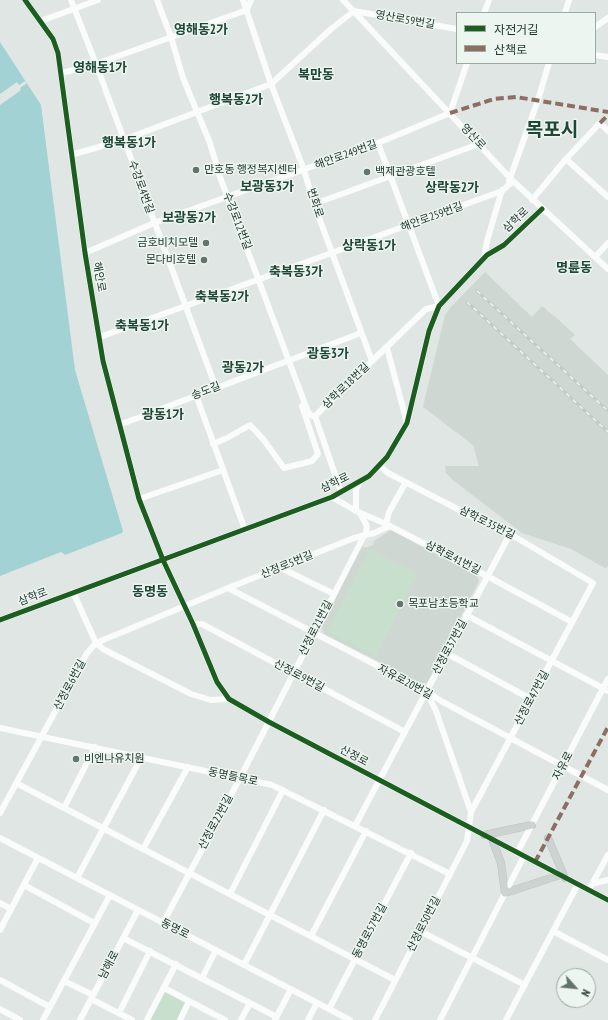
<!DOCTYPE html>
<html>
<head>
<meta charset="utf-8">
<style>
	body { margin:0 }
	#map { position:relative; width:608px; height:1020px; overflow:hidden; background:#e0e6e3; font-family:"PT Sans Narrow","Noto Sans KR",sans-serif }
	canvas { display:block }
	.legend { position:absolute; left:456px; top:12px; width:140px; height:52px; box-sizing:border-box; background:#edf5f0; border:1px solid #9ba9a2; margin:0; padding:5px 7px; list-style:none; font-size:12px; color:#20372e }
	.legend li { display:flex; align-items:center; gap:8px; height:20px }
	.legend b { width:20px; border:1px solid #9ba9a2 }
	.north { position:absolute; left:556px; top:968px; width:40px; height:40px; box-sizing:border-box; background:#edf5f0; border:1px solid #9ba9a2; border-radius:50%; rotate:117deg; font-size:11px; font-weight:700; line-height:16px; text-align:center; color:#20372e }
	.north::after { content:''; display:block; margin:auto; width:14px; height:18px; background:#63746d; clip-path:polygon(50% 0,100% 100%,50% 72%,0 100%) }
</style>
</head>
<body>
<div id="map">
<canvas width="608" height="1020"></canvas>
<ul class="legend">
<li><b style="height:5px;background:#1b5e20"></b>자전거길</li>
<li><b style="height:5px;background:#8d6e63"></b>산책로</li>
</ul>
<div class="north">N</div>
</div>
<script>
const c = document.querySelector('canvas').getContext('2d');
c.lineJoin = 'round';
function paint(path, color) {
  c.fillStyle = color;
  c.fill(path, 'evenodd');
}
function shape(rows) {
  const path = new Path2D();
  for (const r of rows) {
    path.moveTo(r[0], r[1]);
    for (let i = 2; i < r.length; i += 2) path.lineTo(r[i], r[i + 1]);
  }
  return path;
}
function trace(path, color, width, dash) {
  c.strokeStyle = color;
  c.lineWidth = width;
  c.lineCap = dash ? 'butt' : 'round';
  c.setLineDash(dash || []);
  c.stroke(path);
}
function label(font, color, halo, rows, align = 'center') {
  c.font = font + ' "PT Sans Narrow","Noto Sans KR",sans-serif';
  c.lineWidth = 3;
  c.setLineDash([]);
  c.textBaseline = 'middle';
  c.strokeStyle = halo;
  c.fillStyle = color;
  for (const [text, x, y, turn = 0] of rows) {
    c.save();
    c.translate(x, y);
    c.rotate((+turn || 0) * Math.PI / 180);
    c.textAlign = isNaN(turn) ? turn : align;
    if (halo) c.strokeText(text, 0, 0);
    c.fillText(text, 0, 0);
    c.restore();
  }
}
paint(shape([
	[485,272,532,317,542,306,560,321,575,335,570,339,608,375,608,566,605,568,571,549,522,533,454,481,446,473,445,466,479,466,473,445,423,407,445,315,451,307],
	[391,530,477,576,479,581,427,683,421,683,324,634,322,627,361,545,365,548,373,545,374,541]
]), '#ced7d2');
paint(shape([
	[370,550,418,574,376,657,327,632],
	[164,991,186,1002,177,1020,149,1020]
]), '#c9dfcd');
paint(shape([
	[0,42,41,105,75,370,123,531,122,533,65,555,61,552,0,576]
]), '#a2d2d3');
paint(shape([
	[25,81,27,83,20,88,21,90,0,105,0,94,17,82,19,85]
]), '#e0e6e3');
const major = shape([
	[484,835,532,825],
	[548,838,565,878],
	[492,839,501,863,505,893,560,875]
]);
trace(major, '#bbc3bf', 8);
trace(shape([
	[25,0,53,39,58,53,85,253,103,361,139,499,163,560,193,624,217,682,229,699,269,722,608,900],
	[71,0,96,64,216,388],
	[157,0,171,37,183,78,210,143,220,177,308,412,312,416,315,416],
	[243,0,271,84,304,170,314,204,372,361],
	[343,0,513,181,608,269],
	[484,13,489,0],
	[565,13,569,0],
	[41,21,98,0],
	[595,27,608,18],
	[595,55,608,57],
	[62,73,96,64,247,10,251,0],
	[378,143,439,306],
	[71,155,123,140,271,84,331,29,354,11,457,29],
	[566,159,608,197],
	[509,181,538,100,549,63],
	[532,200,566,159,600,123,608,131],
	[314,204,479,144],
	[85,253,154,223,378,143,450,113,467,63],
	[595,257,608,243],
	[484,258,487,241,502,190],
	[100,337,502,191,513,181],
	[387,348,407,423],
	[196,395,245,530],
	[315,416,426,309,439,306],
	[315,416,341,492],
	[119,425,361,333],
	[213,444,227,438,250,425,263,439,284,468,312,461,318,454,302,406],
	[380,466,388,473,471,516,510,534,593,583,471,812],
	[332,497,356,511,386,524,487,576,572,622],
	[139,499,223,470],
	[356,511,356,490,359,483],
	[386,524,389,512,406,482],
	[281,568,334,594],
	[228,588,426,691,441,701,608,790],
	[73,592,96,643,103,649,191,694,211,700,229,699],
	[466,615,608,691],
	[0,620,332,497,369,476,387,457,407,423,429,331,439,306,487,255,504,245,542,209],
	[193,624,202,624,405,732],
	[446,653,531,699],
	[0,728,272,785,450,874],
	[16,783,395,980],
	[64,808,95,747],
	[0,813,87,653,96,643,228,588,354,538,374,533,390,526],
	[355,826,510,534],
	[0,838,350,1020],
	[143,849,188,767],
	[517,853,608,679],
	[77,878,141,758],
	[592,884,608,855],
	[24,885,94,923],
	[591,886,592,884,608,880],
	[230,894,283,790],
	[0,903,11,909],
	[163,923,240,778,366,532,367,526,360,513],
	[0,930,38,858],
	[420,931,525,985],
	[553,931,608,960],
	[311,936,366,831],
	[123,938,277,1017],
	[244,965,324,810],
	[202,978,216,950],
	[0,980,50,1007],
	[64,981,93,995],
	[164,988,225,1020],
	[91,999,132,1020],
	[0,1009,20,1020],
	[329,1009,411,853],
	[119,1013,150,951],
	[43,1020,110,895],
	[80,1020,138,910],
	[147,1020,176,964],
	[180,1020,189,1001],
	[241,1020,250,1003],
	[275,1020,291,989],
	[308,1020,317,1003],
	[375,1020,467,841,471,812,436,711,427,693],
	[440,1020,524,856],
	[506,1020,578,884]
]), '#fafbfb', 6);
trace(major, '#ccd3d0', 7);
const rail = shape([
	[477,291,608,411],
	[467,302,608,432]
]);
trace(rail, '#c5c9c7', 3);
trace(rail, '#edf5f0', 1.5, [4.5]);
trace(shape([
	[450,113,494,99,516,97,608,112],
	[600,123,608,115],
	[535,862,608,727]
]), '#8d6e63', 4, [8, 4]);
trace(shape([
	[25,0,53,39,58,53,85,253,103,361,139,499,163,560,193,624,217,682,229,699,269,722,608,900],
	[0,620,332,497,369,476,387,457,407,423,429,331,439,306,487,255,504,245,542,209]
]), '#1b5e20', 5);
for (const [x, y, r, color] of [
	[196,170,4,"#63746d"],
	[367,172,4,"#63746d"],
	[206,243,4,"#63746d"],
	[204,260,4,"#63746d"],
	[400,604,4,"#63746d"],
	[76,759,4,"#63746d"]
]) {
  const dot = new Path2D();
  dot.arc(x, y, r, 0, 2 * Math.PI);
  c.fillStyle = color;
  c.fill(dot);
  trace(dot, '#edf5f0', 1.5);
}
label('11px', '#20372e', '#edf5f0', [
	["영산로59번길",405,20,10],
	["영산로",473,137,47],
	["해안로249번길",346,155,-20],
	["수강로4번길",141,187,70],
	["번화로",315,203,72],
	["해안로259번길",432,217,-20],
	["삼학로",516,220,-43],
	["수강로12번길",237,221,69],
	["해안로",99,277,80],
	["삼학로18번길",346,386,-44],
	["송도길",206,391,-21],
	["삼학로",335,483,-26],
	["삼학로35번길",487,523,26],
	["삼학로41번길",453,558,27],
	["산정로5번길",287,565,-22],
	["삼학로",33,597,-21],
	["산정로21번길",316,628,-63],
	["산정로37번길",450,647,-62],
	["산정로9번길",299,676,28],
	["자유로20번길",405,682,28],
	["산정로6번길",70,685,-62],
	["산정로47번길",532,698,-62],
	["산정로",354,756,28],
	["자유로",563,766,-62],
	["동명들목로",233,777,12],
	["산정로22번길",216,822,-62],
	["산정로50번길",424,924,-63],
	["동명로",175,929,27],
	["동명로57번길",370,931,-62],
	["남해로",109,965,-62]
]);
label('11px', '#20372e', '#edf5f0', [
	["만호동 행정복지센터",204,170],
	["백제관광호텔",375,172],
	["금호비치모텔",198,243,"right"],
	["몬다비호텔",196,260,"right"],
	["목포남초등학교",408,604],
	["비엔나유치원",84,759]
], 'left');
label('bold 13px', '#1e4737', '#edf5f0', [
	["영해동2가",201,30],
	["영해동1가",100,68],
	["복만동",316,75],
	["행복동2가",236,100],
	["행복동1가",129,143],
	["보광동3가",267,187],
	["상락동2가",452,188],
	["보광동2가",189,218],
	["상락동1가",369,246],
	["명륜동",574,268],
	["축복동3가",296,272],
	["축복동2가",222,297],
	["축복동1가",142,326],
	["광동3가",328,354],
	["광동2가",243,368],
	["광동1가",163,415],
	["동명동",150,592]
]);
label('bold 19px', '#1e4737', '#edf5f0', [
	["목포시",552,131]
]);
</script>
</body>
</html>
